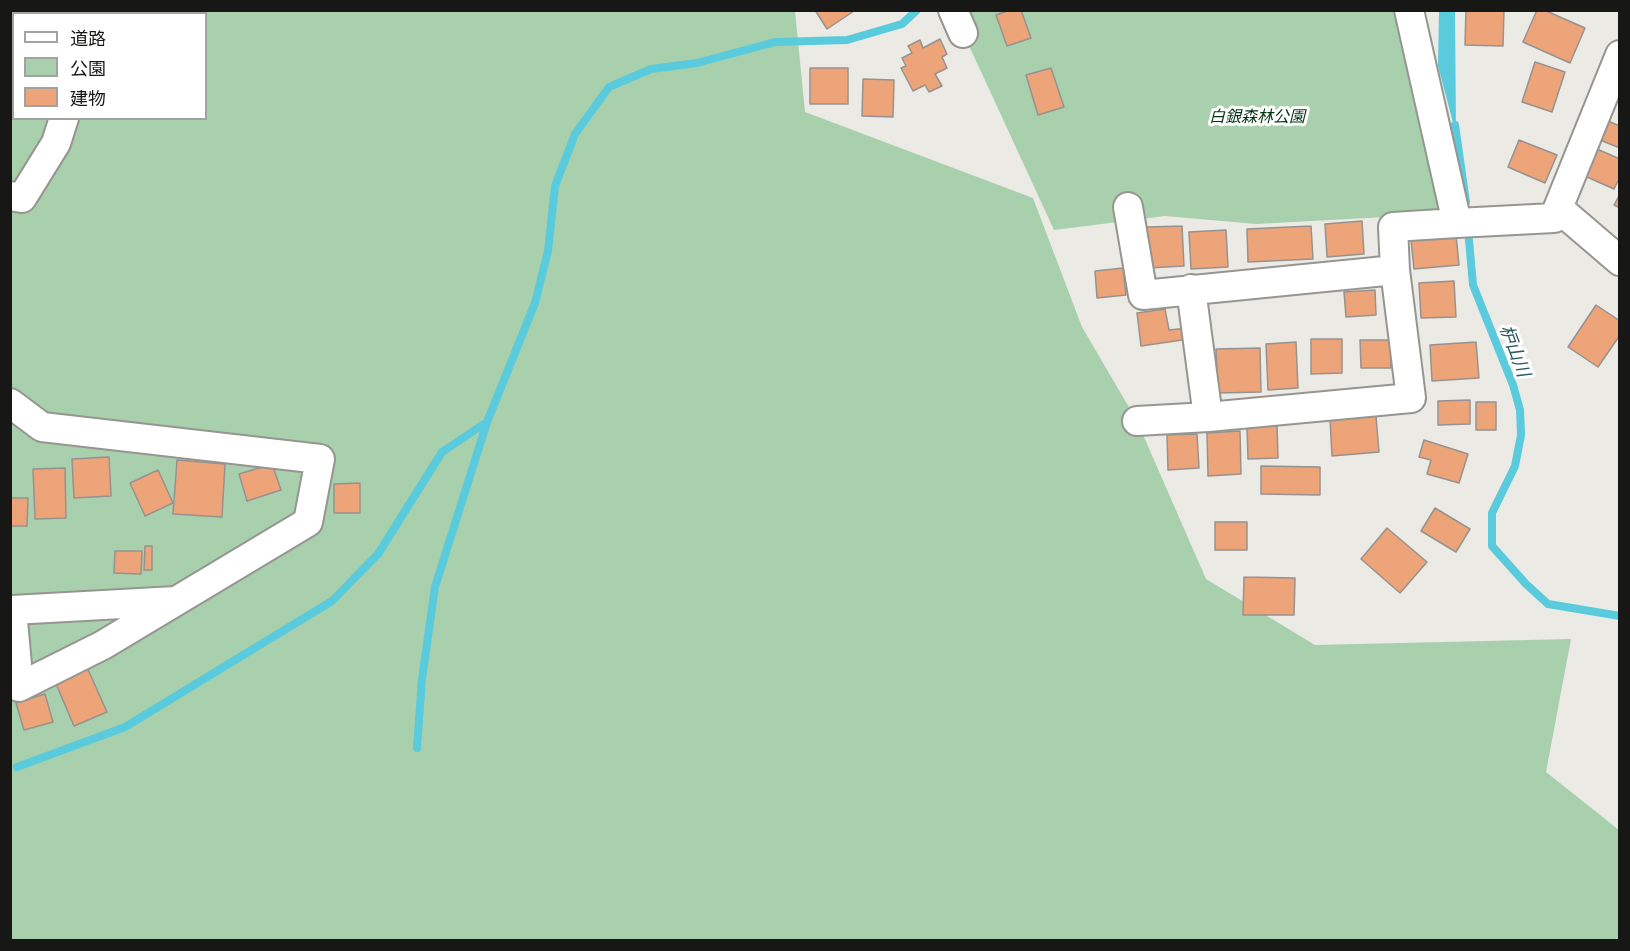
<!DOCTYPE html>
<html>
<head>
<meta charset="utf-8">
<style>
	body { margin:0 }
	#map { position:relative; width:1630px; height:951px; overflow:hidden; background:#ebeae5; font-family:"IBM Plex Serif","Noto Sans JP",serif }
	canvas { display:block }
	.frame { position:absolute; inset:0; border:12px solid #171715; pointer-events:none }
	.legend { position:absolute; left:12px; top:12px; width:195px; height:108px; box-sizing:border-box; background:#fff; border:2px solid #a2a2a1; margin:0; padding:8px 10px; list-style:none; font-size:18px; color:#171715 }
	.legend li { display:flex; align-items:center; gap:12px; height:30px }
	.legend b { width:30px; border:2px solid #a2a2a1 }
</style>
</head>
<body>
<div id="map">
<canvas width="1630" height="951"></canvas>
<div class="frame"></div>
<ul class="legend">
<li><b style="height:8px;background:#fff"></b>道路</li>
<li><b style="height:16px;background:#a8d0ad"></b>公園</li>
<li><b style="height:16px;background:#eda479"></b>建物</li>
</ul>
</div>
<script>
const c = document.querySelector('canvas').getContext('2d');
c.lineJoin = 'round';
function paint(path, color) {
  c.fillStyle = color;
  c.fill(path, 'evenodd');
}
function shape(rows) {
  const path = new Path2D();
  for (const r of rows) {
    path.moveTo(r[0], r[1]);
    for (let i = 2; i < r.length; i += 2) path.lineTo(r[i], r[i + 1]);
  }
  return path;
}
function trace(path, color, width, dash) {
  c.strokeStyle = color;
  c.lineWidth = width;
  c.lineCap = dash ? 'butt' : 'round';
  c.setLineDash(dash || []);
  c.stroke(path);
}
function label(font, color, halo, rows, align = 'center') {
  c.font = font + ' "IBM Plex Serif","Noto Sans JP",serif';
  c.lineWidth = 6;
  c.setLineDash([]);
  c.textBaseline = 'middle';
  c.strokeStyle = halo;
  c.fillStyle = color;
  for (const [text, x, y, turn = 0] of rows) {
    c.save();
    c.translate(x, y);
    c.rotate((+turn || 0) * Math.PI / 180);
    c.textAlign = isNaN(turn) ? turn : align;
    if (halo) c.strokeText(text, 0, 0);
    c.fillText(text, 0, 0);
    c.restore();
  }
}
paint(shape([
	[10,11,795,11,805,112,1033,198,1082,327,1137,421,1206,579,1315,645,1571,639,1546,772,1619,830,1619,940,11,940],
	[14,14,206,14,206,118,14,118],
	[953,11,1399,11,1441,214,1256,224,1165,216,1054,230]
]), '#a8d0ad');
paint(shape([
	[1439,11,1455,11,1456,134,1438,66]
]), '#5acbdc');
trace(shape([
	[1455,125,1466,202],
	[1468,229,1473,285,1513,385,1520,410,1521,435,1515,466,1492,513,1492,546,1526,584,1548,604,1620,616],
	[417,748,422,679,435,587,487,422,535,303,548,251,555,186,575,134,609,87,651,69,697,63,775,42,847,40,902,24,917,10],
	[17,767,125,727,332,601,378,554,442,452,487,422]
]), '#5acbdc', 8);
const building = shape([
	[10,10,18,10,18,14,14,14,14,32,10,31,10,10],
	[815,10,853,10,854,11,827,29,815,10],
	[1010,10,1021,10,1031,38,1007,46,996,15,1010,10],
	[1466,10,1504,10,1503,46,1465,45,1466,10],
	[1537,10,1544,10,1585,28,1570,63,1523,42,1537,10],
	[940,39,947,54,942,57,947,68,935,74,942,86,929,92,925,85,913,91,901,68,906,66,902,58,912,53,908,46,920,40,923,48,940,39],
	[1535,62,1565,72,1552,112,1522,102,1535,62],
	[810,68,848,68,848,104,810,104,810,68],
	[1051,68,1064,107,1038,115,1026,75,1051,68],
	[863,79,894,80,893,117,862,116,863,79],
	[1603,119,1620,126,1620,148,1595,138,1603,119],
	[1519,140,1557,155,1545,183,1508,167,1519,140],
	[1590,146,1620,159,1620,177,1614,189,1578,173,1590,146],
	[1620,194,1620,208,1614,205,1620,194],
	[1362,221,1364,254,1327,257,1325,224,1362,221],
	[1182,226,1184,266,1148,268,1147,227,1182,226],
	[1311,226,1313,259,1248,262,1247,229,1311,226],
	[1226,230,1228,267,1191,269,1189,232,1226,230],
	[1456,235,1459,265,1414,269,1411,240,1456,235],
	[1123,268,1126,295,1097,298,1095,271,1123,268],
	[1454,281,1456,317,1421,318,1419,283,1454,281],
	[1375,290,1376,315,1346,317,1344,292,1375,290],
	[1596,305,1620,321,1620,335,1598,367,1568,347,1596,305],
	[1165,309,1169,330,1187,328,1189,339,1141,346,1137,313,1165,309],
	[1311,339,1342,339,1342,373,1311,374,1311,339],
	[1360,340,1391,340,1391,368,1361,368,1360,340],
	[1296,342,1298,388,1268,390,1266,344,1296,342],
	[1476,342,1479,378,1432,381,1430,345,1476,342],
	[1260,348,1261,392,1218,393,1216,349,1260,348],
	[1470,400,1470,424,1438,425,1438,401,1470,400],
	[1476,402,1496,402,1496,430,1476,430,1476,402],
	[1376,416,1379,452,1332,456,1330,419,1376,416],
	[1277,425,1278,458,1248,459,1247,426,1277,425],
	[1240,431,1241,474,1208,476,1207,433,1240,431],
	[1197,434,1199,468,1168,470,1167,435,1197,434],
	[1424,440,1468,454,1459,483,1427,474,1431,460,1419,457,1424,440],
	[109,457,111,496,74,498,72,459,109,457],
	[177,460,225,464,222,517,173,514,177,460],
	[272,464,281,490,247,501,239,474,272,464],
	[1261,466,1320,467,1320,495,1261,494,1261,466],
	[65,468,66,518,35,519,33,469,65,468],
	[158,470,173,503,145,516,130,483,158,470],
	[360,483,360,513,334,513,334,484,360,483],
	[10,498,28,498,27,526,10,526,10,498],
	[1435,508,1470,529,1456,552,1421,531,1435,508],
	[1215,522,1247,522,1247,550,1215,550,1215,522],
	[1387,528,1427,562,1400,593,1361,559,1387,528],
	[145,546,152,546,152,570,144,570,145,546],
	[115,551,142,551,141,574,114,573,115,551],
	[1244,577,1295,578,1294,615,1243,615,1244,577],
	[86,665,107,712,74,726,54,679,86,665],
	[45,694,53,722,24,730,16,703,45,694]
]);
paint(building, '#eda479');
trace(building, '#979290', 1.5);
const minor = shape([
	[953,10,963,33],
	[96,14,97,10],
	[10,196,22,198,56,143,64,118],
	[1128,207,1143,295,1395,270],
	[1558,208,1620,261],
	[1457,223,1554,218,1620,55],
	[1191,289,1208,417,1411,398,1395,270,1393,227,1457,223,1409,10],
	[10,403,42,427,320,459,308,522,103,645,19,687,12,610,176,601],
	[1137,421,1208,417]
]);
trace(minor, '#969590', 32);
trace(minor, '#fff', 28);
label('italic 16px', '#003411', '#fff', [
	["白銀森林公園",1257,117]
]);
label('italic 18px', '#285860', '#fff', [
	["枦山川",1514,351,69]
]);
</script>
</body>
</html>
